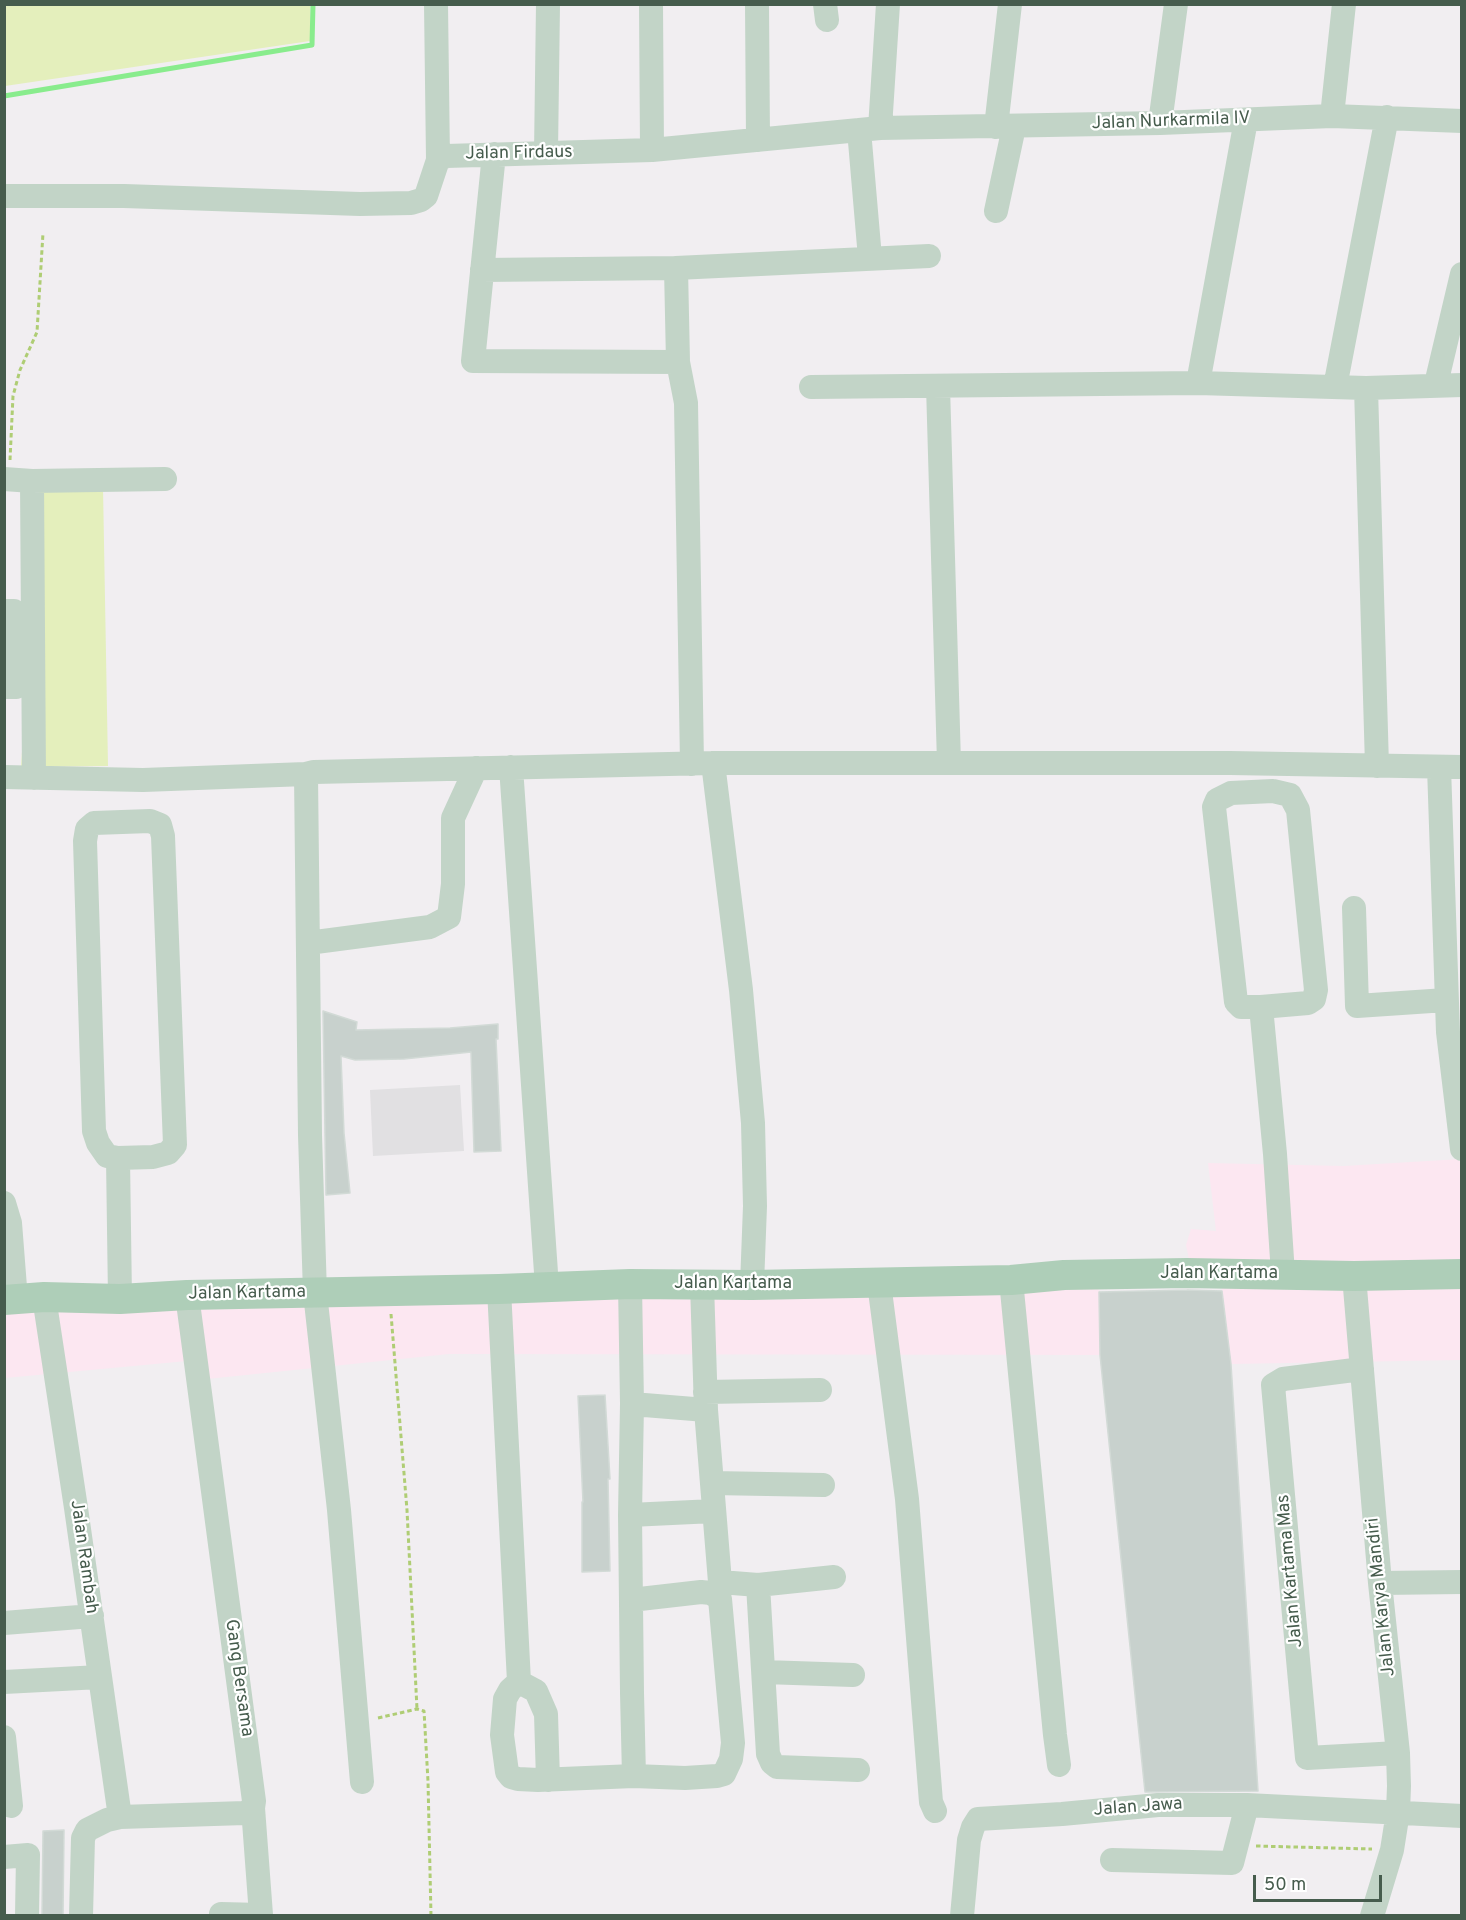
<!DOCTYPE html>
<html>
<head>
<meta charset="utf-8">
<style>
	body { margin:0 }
	#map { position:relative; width:1466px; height:1920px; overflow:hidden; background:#f1eef1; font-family:Overpass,sans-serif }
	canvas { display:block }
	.frame { position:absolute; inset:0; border:6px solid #465c4d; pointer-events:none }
	.scale { position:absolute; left:1253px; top:1875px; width:129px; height:27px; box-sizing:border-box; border:3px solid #465c4d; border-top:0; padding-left:8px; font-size:18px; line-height:21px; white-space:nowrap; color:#465c4d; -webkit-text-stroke:4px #fff; paint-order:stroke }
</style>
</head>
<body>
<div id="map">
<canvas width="1466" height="1920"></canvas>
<div class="frame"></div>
<div class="scale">50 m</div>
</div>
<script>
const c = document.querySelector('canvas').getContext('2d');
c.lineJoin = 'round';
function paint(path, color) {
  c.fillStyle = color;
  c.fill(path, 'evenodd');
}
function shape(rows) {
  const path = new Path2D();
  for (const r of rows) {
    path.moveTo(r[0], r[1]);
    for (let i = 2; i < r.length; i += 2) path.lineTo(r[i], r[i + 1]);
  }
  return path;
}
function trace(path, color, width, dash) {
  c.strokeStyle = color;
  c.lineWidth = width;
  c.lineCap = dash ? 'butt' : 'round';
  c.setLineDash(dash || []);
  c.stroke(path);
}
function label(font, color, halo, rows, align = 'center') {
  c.font = font + ' Overpass,sans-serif';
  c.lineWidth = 4.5;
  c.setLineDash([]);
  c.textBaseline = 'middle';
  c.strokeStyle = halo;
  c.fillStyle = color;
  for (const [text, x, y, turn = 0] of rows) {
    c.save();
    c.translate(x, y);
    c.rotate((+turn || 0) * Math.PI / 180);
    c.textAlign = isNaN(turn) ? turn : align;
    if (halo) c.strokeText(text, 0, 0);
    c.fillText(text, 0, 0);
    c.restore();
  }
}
paint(shape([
	[1461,1159,1461,1360,1231,1364,1221,1280,1193,1279,1186,1245,1191,1229,1216,1231,1208,1163,1344,1166],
	[1099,1284,1100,1355,449,1354,207,1379,187,1361,5,1378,4,1309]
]), '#fce7f1');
paint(shape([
	[460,1085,464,1151,373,1156,370,1090]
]), '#e1e0e2');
paint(shape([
	[4,5,310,5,310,41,5,86],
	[103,487,108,766,21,767,39,489]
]), '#e4efbc');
trace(shape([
	[4,96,312,45,313,4]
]), '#89ec8d', 5);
const building = shape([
	[323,1011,357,1022,356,1030,450,1028,498,1024,498,1039,496,1039,501,1151,474,1152,471,1052,404,1059,355,1060,341,1056,344,1133,350,1193,326,1195,323,1011],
	[1187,1290,1222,1291,1231,1364,1258,1791,1145,1792,1100,1355,1099,1292,1187,1290],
	[605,1395,610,1479,608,1479,610,1571,582,1572,582,1502,583,1502,578,1396,605,1395],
	[64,1830,63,1916,42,1916,43,1831,64,1830]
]);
paint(building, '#c8d1cd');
trace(building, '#d2dad6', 1.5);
trace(shape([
	[10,460,13,396,20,370,37,332,43,233],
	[391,1314,407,1510,417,1709],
	[378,1718,417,1709,424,1711,428,1781,431,1916],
	[1256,1846,1372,1849]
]), '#afcd74', 3, [4.5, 3]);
trace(shape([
	[436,4,438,160],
	[651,4,652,150],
	[757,4,758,140],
	[825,4,827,20],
	[1332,116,1344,4],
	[1160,123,1176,4],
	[996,127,1010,4],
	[880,128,888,4],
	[859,130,870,258],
	[546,153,548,4],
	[4,196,124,196,360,204,411,203,421,200,426,196,438,160,446,156,652,150,880,128,1160,123,1332,116,1462,121],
	[996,211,1014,127],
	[676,268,929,256],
	[482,270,676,268,678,362,473,361,494,154],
	[678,362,686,403,692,764],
	[1198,383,1246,120],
	[1436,384,1462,274],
	[938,386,949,763],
	[811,387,1198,383,1366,388,1462,385],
	[1335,387,1387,117],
	[1366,388,1377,766],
	[4,479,32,481,165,479],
	[32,481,34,778],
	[4,611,14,611,16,687,4,687],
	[713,763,741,990,753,1123,755,1206,752,1285],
	[511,767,547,1287],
	[1439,767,1448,1032,1462,1149],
	[306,774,310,1135,315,1293,339,1510,362,1782],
	[4,777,143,780,306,774,314,772,713,763,1230,763,1462,767],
	[1273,791,1290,795,1298,810,1316,990,1314,999,1308,1003,1261,1007,1241,1007,1236,1002,1214,807,1217,800,1231,793,1273,791],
	[150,821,160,825,163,836,175,1145,168,1153,153,1157,118,1158,107,1156,98,1143,94,1131,85,841,87,829,94,823,150,821],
	[1354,908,1357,1006,1446,1000],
	[308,943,430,927,449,917,453,884,453,818,476,768],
	[1261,1007,1275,1154,1283,1274],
	[118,1158,120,1299],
	[4,1203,10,1223,16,1300],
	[1354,1276,1380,1583,1398,1753,1399,1786,1398,1812,1392,1850,1372,1916],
	[1011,1280,1055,1735,1059,1765],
	[879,1283,907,1499,931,1802,935,1811],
	[630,1284,632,1404],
	[702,1284,706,1410,720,1582,758,1585,834,1577],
	[499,1289,519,1682],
	[44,1297,76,1508,120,1817],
	[1362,1369,1283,1379,1273,1385,1307,1758,1398,1753],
	[705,1392,820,1390],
	[712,1483,823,1485],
	[630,1515,714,1511],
	[1380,1583,1462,1582],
	[758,1585,768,1754,772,1763,777,1767,858,1770],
	[631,1600,701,1592,711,1593,720,1599,733,1743,731,1759,724,1774,717,1776,685,1778,634,1776,632,1693,630,1515,632,1404,706,1410],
	[4,1623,92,1616],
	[764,1672,853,1675],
	[4,1682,100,1677],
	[519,1682,510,1690,505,1699,502,1735,507,1772,511,1777,518,1779,538,1780,634,1776],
	[519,1682,536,1691,546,1714,548,1780],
	[4,1737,11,1806],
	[4,1857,28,1855,27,1916],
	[1112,1860,1232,1863,1247,1805],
	[81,1916,83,1838,87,1830,107,1820,120,1817,245,1813,253,1808,254,1801,187,1295],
	[221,1916,221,1914,261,1915,253,1808],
	[962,1916,969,1840,973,1827,978,1819,1062,1814,1158,1805,1247,1805,1462,1816]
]), '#c2d4c7', 24);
trace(shape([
	[4,1300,44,1297,120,1299,187,1295,499,1289,630,1284,752,1285,1011,1280,1064,1275,1187,1273,1354,1276,1462,1274]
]), '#aeceb8', 30);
label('18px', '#465c4d', '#fff', [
	["Jalan Nurkarmila IV",1171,122,-2],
	["Jalan Firdaus",519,154,-1],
	["Jalan Kartama",1219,1274],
	["Jalan Kartama",733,1284],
	["Jalan Kartama",247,1294,-1],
	["Jalan Rambah",83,1557,82],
	["Jalan Kartama Mas",1291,1571,-95],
	["Jalan Karya Mandiri",1382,1597,-96],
	["Gang Bersama",238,1678,82],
	["Jalan Jawa",1138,1808,-4]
]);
</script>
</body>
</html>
